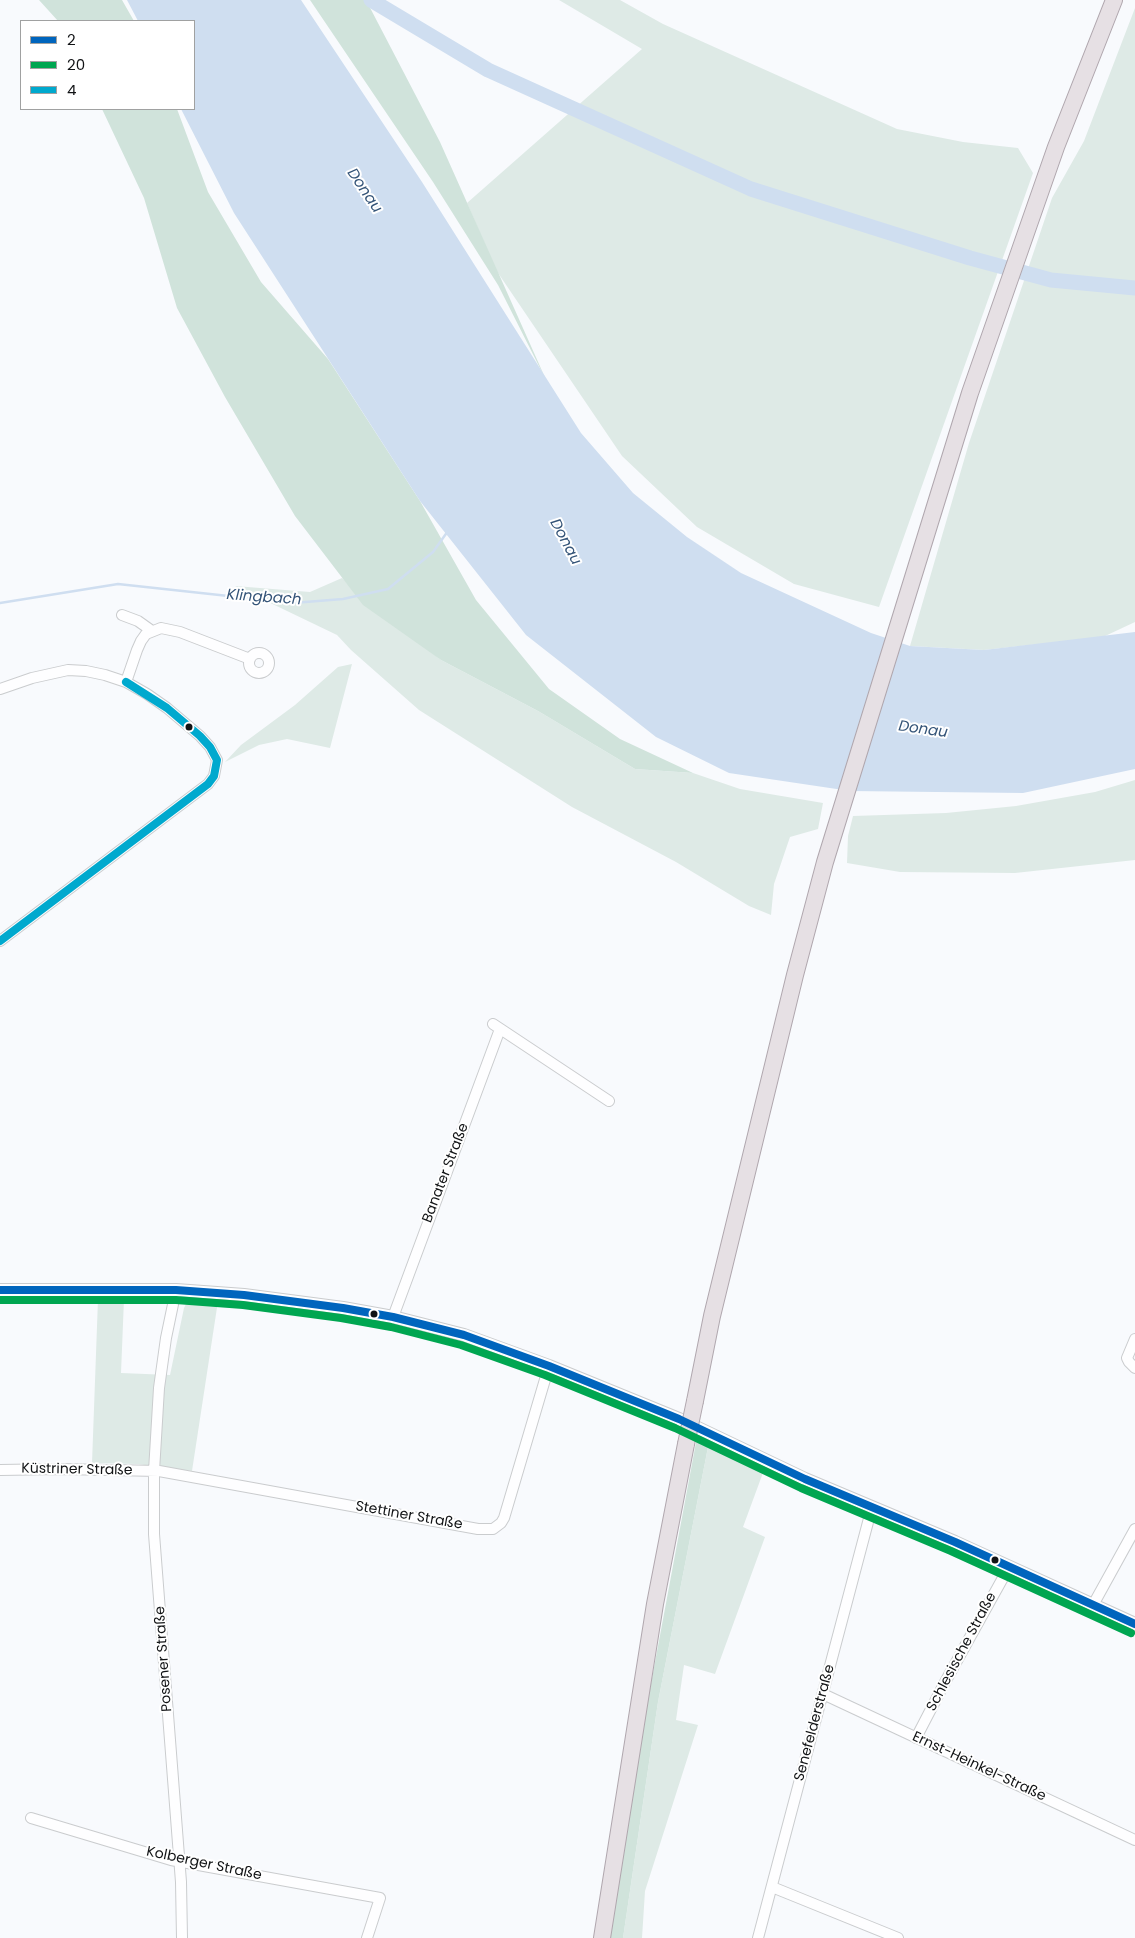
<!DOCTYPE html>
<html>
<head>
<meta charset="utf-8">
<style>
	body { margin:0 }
	#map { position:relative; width:1135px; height:1938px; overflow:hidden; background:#f8fafd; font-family:Poppins,sans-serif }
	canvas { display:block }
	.legend { position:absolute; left:20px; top:20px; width:175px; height:90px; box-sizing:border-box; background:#fff; border:1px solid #a0a1a1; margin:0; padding:6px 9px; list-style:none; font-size:15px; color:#111315 }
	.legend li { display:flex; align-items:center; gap:10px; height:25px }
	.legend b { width:25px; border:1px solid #a0a1a1 }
</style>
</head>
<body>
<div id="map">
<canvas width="1135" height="1938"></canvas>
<ul class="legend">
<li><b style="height:6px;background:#0065bd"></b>2</li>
<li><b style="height:6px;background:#00a651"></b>20</li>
<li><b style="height:6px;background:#00a9ce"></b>4</li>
</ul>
</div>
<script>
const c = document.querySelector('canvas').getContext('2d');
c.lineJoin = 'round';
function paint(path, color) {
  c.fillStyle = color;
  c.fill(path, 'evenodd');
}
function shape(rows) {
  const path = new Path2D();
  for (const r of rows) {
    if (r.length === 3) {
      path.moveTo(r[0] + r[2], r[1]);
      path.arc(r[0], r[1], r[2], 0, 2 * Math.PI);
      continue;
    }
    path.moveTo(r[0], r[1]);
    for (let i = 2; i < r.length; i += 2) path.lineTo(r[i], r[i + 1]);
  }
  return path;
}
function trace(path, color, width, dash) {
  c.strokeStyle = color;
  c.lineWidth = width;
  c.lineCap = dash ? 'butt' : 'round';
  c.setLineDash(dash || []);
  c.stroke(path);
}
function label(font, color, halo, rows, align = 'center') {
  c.font = font + ' Poppins,sans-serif';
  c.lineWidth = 4;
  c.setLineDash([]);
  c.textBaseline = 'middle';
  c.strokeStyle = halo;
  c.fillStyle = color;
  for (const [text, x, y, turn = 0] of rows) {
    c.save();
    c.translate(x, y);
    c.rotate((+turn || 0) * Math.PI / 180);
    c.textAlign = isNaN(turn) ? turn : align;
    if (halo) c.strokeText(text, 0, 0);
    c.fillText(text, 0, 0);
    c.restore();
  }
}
paint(shape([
	[559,0,620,0,663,24,897,129,963,142,1018,148,1033,173,879,607,794,584,697,527,622,456,496,270,467,203,642,49],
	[1135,8,1135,622,1103,637,984,650,910,646,969,443,1052,198,1084,141],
	[342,578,441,660,538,711,635,769,693,773,740,789,823,803,818,829,790,837,774,884,771,915,749,906,676,862,572,807,419,710,351,650,337,635,235,586,310,592],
	[352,664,330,748,287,739,259,745,225,762,241,745,295,705,338,667],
	[1135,780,1135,860,1015,873,900,872,847,863,848,836,853,816,946,813,1016,806,1095,792],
	[98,1299,124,1299,121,1373,170,1375,184,1308,188,1300,218,1301,192,1471,137,1464,92,1463],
	[709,1442,764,1470,743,1527,765,1537,715,1674,684,1665,676,1720,698,1725,645,1891,642,1938,623,1938,658,1702]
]), '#deeae6');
paint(shape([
	[39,0,122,0,134,21,58,21],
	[310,0,366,0,440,142,547,382,498,285,433,182],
	[102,109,177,109,208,192,261,282,328,359,420,501,476,600,549,689,620,739,693,773,635,769,538,711,441,660,363,605,295,516,225,397,177,308,144,198],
	[697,1437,709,1442,658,1702,623,1938,609,1938,647,1705]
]), '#d0e3db');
paint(shape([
	[127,0,301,0,422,182,581,433,633,493,687,537,741,573,871,633,910,646,984,650,1135,632,1135,769,1023,793,850,791,729,773,656,737,526,635,420,501,234,213,181,109,194,109,194,21,138,21]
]), '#cfdef0');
trace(shape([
	[0,603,118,584,293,603,343,599,388,589,433,552,448,531]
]), '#cfdef0', 2.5);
trace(shape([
	[371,0,488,70,751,189,970,258,1051,280,1135,288]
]), '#cfdef0', 15);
const minor = shape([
	[122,615,138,621,152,631],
	[259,663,10],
	[126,682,137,650,141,641,146,634,161,628,180,632,250,659],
	[0,689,32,678,68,670,86,671,105,675,126,682,147,694,167,708,200,736,210,747,217,760,214,776,208,784,0,941],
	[493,1024,609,1101],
	[176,1290,166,1338,159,1388,154,1471,154,1534,181,1882,182,1938],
	[393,1317,500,1029],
	[1135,1339,1127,1358,1129,1362,1135,1368],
	[0,1470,60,1469,159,1471,478,1529,493,1529,501,1523,504,1518,549,1366],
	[1093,1605,1135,1529],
	[823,1694,1135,1840],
	[916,1738,944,1684,1009,1567],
	[31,1818,171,1860,380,1898,367,1938],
	[772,1887,898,1938],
	[758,1938,872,1507]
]);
const tertiary = shape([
	[0,1290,176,1290,244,1295,343,1308,393,1317,464,1335,549,1366,679,1419,805,1479,955,1542,1135,1624]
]);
const trunk = shape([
	[695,1401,712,1316,795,975,825,862,970,393,1056,147,1114,0],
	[602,1938,655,1604,686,1444]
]);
trace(minor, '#caccce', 12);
trace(tertiary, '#caccce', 14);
trace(trunk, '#b0a7ae', 18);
trace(minor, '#fefeff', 10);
trace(tertiary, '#fefeff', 12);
trace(trunk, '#e6e0e4', 16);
const trunkBridge = shape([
	[686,1444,695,1401]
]);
trace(trunkBridge, '#b0a7ae', 18, []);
trace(trunkBridge, '#e6e0e4', 16);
trace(shape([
	[0,1290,176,1290,244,1295,343,1308,393,1317,464,1335,549,1366,679,1419,805,1479,955,1542,1135,1624]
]), '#0065bd', 8);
trace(shape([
	[0,1300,176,1300,243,1305,341,1318,391,1327,461,1345,545,1375,675,1428,801,1488,951,1551,1131,1633]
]), '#00a651', 8);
trace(shape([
	[0,941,208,784,214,776,217,760,210,747,200,736,167,708,126,682]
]), '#00a9ce', 8);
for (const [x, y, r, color] of [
	[189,727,4.5,"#111315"],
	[374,1314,4.5,"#111315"],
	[995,1560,4.5,"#111315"]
]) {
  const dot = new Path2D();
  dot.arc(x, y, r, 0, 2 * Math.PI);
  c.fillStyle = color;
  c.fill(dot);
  trace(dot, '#fff', 2);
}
label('14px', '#111315', '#fff', [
	["Banater Straße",446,1173,-69],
	["Küstriner Straße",77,1470,1],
	["Stettiner Straße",409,1516,10],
	["Schlesische Straße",962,1652,-62],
	["Posener Straße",164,1659,-94],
	["Senefelderstraße",815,1723,-75],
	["Ernst-Heinkel-Straße",979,1767,25],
	["Kolberger Straße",204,1864,12]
]);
label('italic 15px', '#345478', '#fff', [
	["Donau",364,191,56],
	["Donau",565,542,62],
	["Klingbach",264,598,4],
	["Donau",923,730,8]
]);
</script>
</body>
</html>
